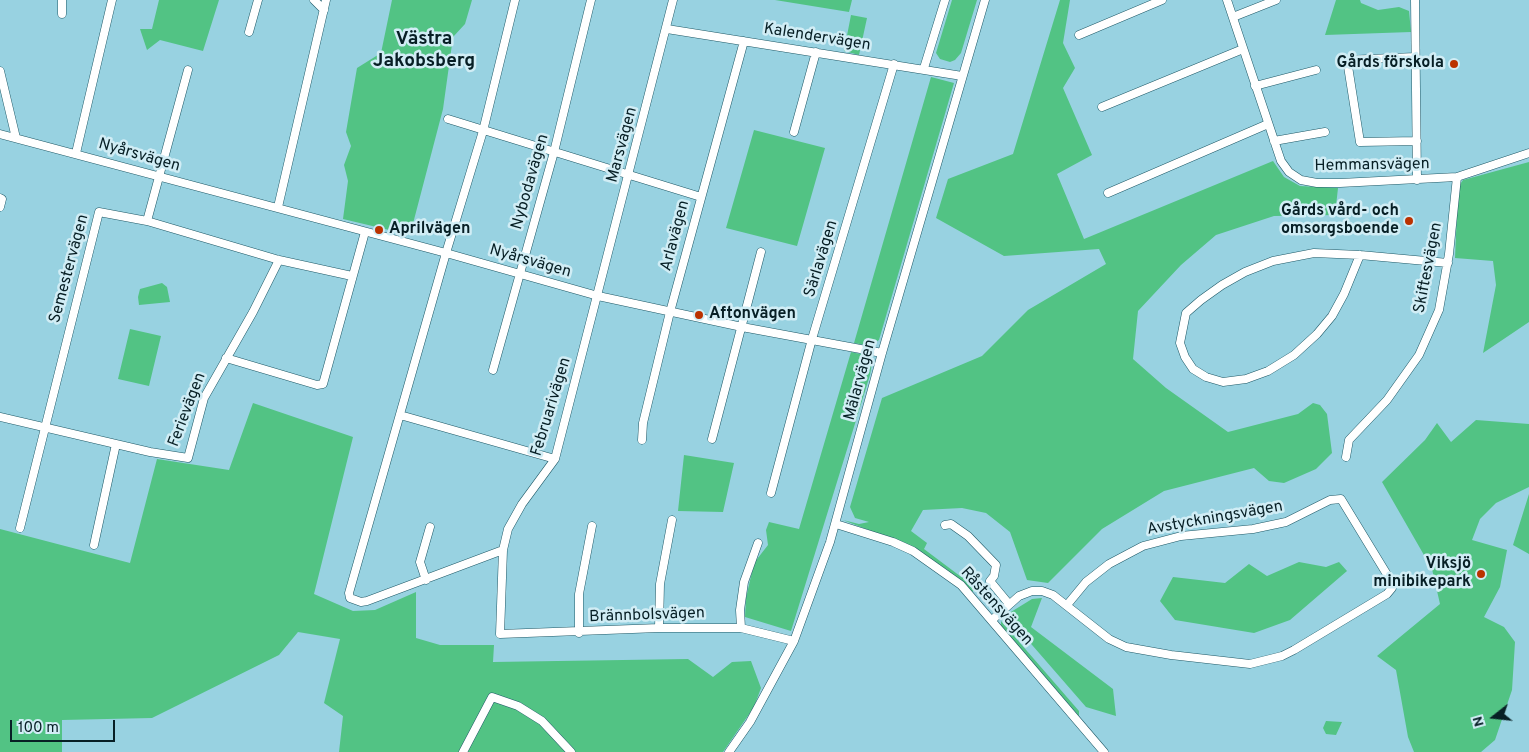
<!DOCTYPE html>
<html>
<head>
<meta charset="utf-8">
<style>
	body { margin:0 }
	#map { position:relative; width:1529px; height:752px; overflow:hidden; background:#98d2e1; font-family:Overpass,sans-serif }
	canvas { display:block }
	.north { position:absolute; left:1469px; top:692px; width:50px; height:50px; -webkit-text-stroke:4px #d1edf5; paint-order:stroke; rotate:254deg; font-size:14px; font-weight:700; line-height:20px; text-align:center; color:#071f25 }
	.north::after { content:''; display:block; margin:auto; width:18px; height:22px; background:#071f25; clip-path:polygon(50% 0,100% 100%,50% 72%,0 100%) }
	.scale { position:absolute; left:10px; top:720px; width:105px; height:22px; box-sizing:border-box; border:2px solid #071f25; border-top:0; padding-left:6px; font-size:15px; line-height:18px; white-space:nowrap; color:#071f25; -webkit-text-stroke:4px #d1edf5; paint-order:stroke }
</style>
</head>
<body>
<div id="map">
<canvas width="1529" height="752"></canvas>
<div class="north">N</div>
<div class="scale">100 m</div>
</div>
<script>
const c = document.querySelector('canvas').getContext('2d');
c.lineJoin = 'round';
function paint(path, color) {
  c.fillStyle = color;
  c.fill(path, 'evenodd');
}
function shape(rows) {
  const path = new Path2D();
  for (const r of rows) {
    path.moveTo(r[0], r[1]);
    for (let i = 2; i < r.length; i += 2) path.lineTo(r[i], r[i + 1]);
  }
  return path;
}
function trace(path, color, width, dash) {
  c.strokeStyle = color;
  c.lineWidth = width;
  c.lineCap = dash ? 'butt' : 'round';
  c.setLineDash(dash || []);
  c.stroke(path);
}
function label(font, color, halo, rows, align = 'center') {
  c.font = font + ' Overpass,sans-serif';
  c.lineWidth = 5;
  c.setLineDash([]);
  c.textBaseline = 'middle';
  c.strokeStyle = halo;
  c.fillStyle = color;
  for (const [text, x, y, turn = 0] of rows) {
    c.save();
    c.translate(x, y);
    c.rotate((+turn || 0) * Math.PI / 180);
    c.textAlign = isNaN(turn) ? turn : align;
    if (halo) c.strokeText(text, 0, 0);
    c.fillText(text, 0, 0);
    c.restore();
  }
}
paint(shape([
	[159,0,219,0,203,51,160,40,147,50,140,29,152,29],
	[392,0,472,0,465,24,453,37,443,109,410,235,343,219,348,181,344,165,351,146,346,132,357,68,381,53],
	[775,0,852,0,849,12],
	[952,0,977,0,961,53,955,60,950,62,940,59,936,53],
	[1060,0,1070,0,1063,43,1075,68,1063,88,1092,155,1057,174,1084,239,1273,161,1284,177,1300,186,1338,188,1335,215,1274,216,1216,235,1181,265,1138,311,1133,359,1166,388,1228,432,1298,414,1313,403,1320,405,1327,414,1332,453,1316,469,1284,483,1269,481,1254,468,1164,491,1102,529,1048,583,1027,580,1010,532,986,513,962,508,923,510,911,531,927,543,924,549,964,579,974,590,971,593,946,569,914,548,843,520,859,524,869,522,855,518,850,507,882,398,982,356,1028,310,1106,264,1099,249,1004,256,936,218,948,179,1013,154],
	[1336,0,1360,0,1361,3,1378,10,1399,7,1409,11,1411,32,1325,35],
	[851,15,867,18,859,55,844,51],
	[931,77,954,83,879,340,870,346,854,343],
	[754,130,825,148,797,246,726,228],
	[1529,162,1529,322,1483,353,1496,285,1493,261,1455,258,1458,187,1463,180],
	[162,283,167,287,170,302,139,305,138,297,140,289],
	[130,329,161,336,149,386,118,379],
	[851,352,865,355,872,363,870,375,791,631,745,617,746,598,754,563,768,545,766,530,769,522,799,529],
	[253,403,353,437,314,594,353,611,375,610,416,592,416,638,440,645,494,645,493,662,688,659,713,677,732,662,751,661,761,688,754,707,723,752,339,752,343,716,324,703,340,639,298,632,279,655,152,718,62,720,62,752,0,752,0,529,130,563,157,459,229,470],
	[1476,420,1529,424,1529,487,1496,503,1480,519,1472,540,1507,550,1500,587,1484,617,1504,627,1515,642,1512,690,1495,740,1481,752,1414,752,1408,737,1396,670,1377,656,1440,604,1432,569,1382,482,1425,440,1437,423,1451,442],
	[684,455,734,463,723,512,678,511],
	[1529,494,1529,554,1513,545],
	[1299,562,1326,567,1339,562,1347,571,1290,620,1254,633,1175,620,1160,601,1173,577,1225,583,1249,564,1267,576],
	[1042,598,1031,627,1113,689,1116,716,1086,707,1006,615,1032,599],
	[1001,621,1079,711,1079,716,1001,626],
	[1326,721,1342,722,1336,735,1326,734,1323,728]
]), '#52c384');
const minor = shape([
	[62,0,62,14],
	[314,0,324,10],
	[673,0,555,459,522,504,508,529,503,550,500,634,659,628,741,628,794,641],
	[1227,0,1281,161,1289,172,1301,180,1317,183,1340,183,1457,177,1529,153],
	[1415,0,1417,180],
	[1233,17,1276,0],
	[667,29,962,76],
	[249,32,258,0],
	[1079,35,1162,0],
	[1415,57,1347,60,1360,142,1417,141],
	[924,68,945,0],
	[0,71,16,138],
	[1255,86,1316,70],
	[1102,107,1243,49],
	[448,119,701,197],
	[794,132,816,52],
	[0,134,446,253,598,296,742,327,882,353],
	[1274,141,1325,132],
	[76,153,112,0],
	[1108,193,1268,124],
	[0,198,2,199,0,207],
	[278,207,326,0],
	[147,221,188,70],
	[1360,255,1344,294,1332,316,1317,334,1294,355,1268,371,1246,379,1223,382,1206,377,1193,369,1185,357,1180,343,1186,313,1201,300,1222,285,1245,272,1273,261,1314,253,1360,255,1448,263],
	[226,358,317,385,323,384,365,232],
	[493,370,554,152,591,0],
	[400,415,555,459],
	[0,417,150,452,188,458,204,398,253,312,279,260],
	[712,439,761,252],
	[642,440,643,423,670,312,744,41],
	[1346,457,1349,440,1387,400,1419,355,1439,310,1449,254,1457,177],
	[771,493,812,339,894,64],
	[836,524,893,542,913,551,961,585,1104,752],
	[945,525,951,524,968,536,996,565,994,576,990,581,1009,604],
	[20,528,99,212,147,221,279,260,352,276],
	[94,545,116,444],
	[503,550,367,601,361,602,350,598,349,593,446,253,483,131,515,0],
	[426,580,420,562,430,527],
	[992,620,1019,596,1032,591,1042,591,1053,595,1109,639,1126,647,1171,655,1250,664,1282,656,1294,650,1387,594,1392,588,1391,581,1341,499,1330,500,1286,522,1253,529,1181,536,1143,546,1109,564,1086,582,1067,605],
	[659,628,660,584,672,520],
	[741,628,740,610,744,582,758,543],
	[579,633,579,594,592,526],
	[463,752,492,697,518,706,542,721,571,752],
	[729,752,750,722,794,641,830,542,882,353,985,0]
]);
trace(minor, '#1f5967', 9);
trace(minor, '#fff', 8);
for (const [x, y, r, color] of [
	[1454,64,5,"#bb3200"],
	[1409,221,5,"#bb3200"],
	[379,230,5,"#bb3200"],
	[699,315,5,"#bb3200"],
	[1481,574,5,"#bb3200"]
]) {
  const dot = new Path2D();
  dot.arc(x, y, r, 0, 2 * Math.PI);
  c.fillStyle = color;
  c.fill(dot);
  trace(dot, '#d1edf5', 2);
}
label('16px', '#071f25', '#d1edf5', [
	["Kalendervägen",817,38,9],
	["Marsvägen",623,145,-75],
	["Nyårsvägen",139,156,16],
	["Hemmansvägen",1372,166,-1],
	["Nybodavägen",531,182,-74],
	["Arlavägen",676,236,-75],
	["Särlavägen",822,259,-73],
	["Nyårsvägen",530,262,16],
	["Skiftesvägen",1429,268,-79],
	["Semestervägen",70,269,-75],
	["Mälarvägen",861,380,-75],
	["Februarivägen",552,407,-73],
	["Ferievägen",188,410,-69],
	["Avstyckningsvägen",1215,519,-10],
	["Råstensvägen",996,607,48],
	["Brännbolsvägen",647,616,-2]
]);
label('bold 16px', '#071f25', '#d1edf5', [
	["Gårds förskola",1444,64],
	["Gårds vård- och",1399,212],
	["omsorgsboende",1399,230],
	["Aprilvägen",389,230,"left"],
	["Aftonvägen",709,315,"left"],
	["Viksjö",1471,565],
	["minibikepark",1471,583]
], 'right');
label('bold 19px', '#071f25', '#d1edf5', [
	["Västra",424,40],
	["Jakobsberg",424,62]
]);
</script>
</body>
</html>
